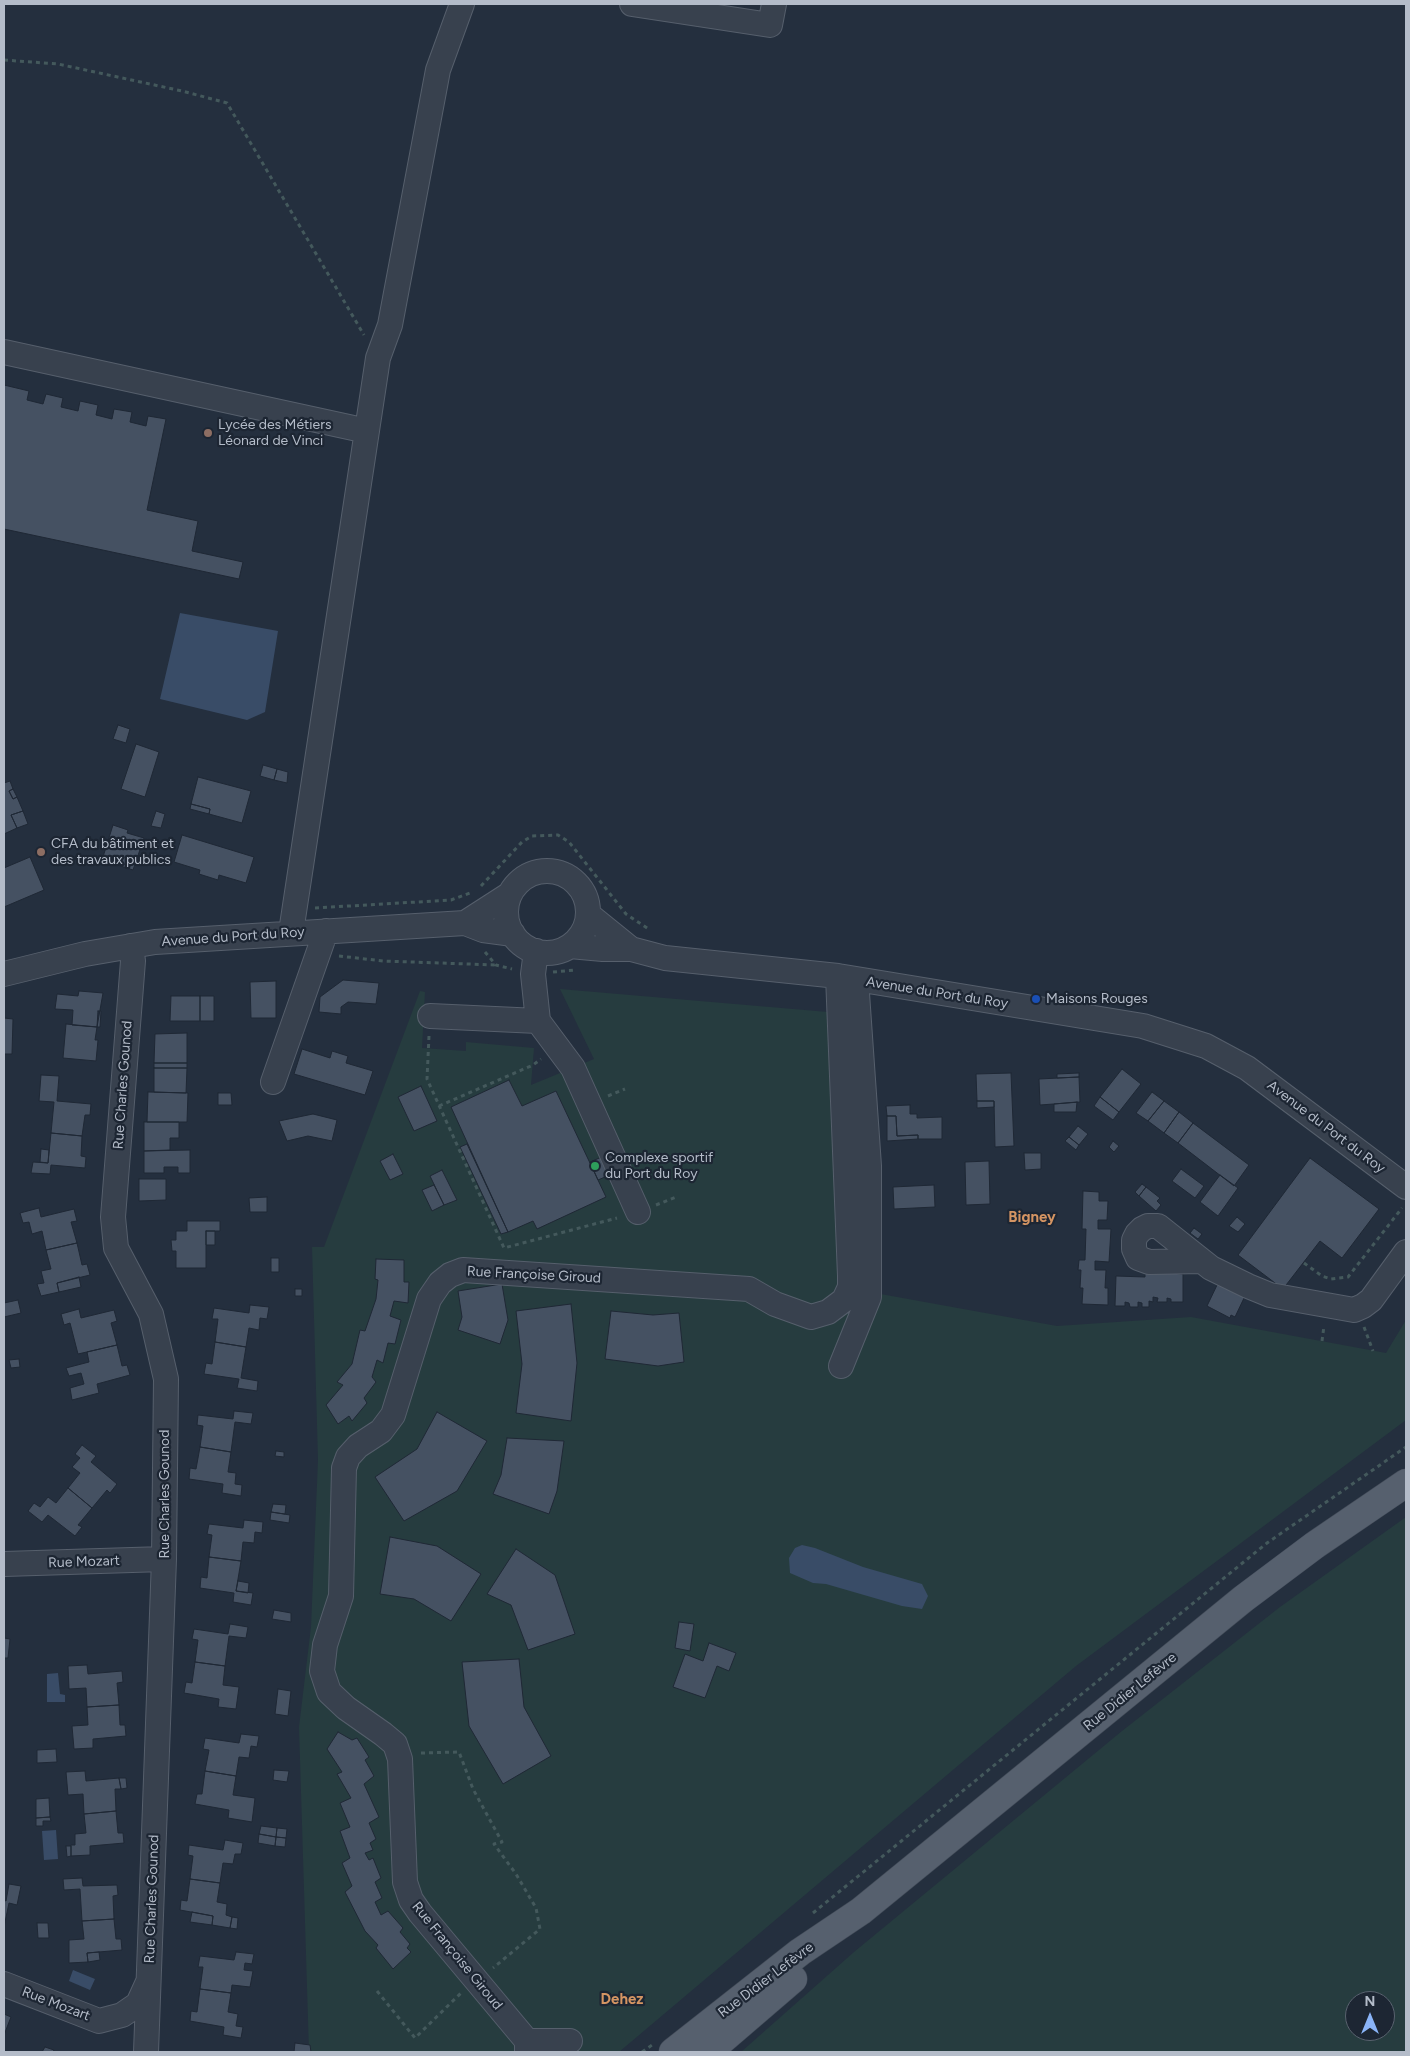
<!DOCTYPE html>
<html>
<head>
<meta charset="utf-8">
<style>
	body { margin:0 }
	#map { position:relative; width:1410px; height:2056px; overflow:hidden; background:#242f3e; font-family:Figtree,sans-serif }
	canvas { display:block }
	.frame { position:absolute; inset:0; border:5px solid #b4bcc9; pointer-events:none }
	.north { position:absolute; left:1345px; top:1991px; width:50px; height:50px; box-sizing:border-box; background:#1d2633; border:1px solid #59626f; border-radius:50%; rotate:0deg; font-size:14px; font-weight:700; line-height:20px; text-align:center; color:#b4bcc9 }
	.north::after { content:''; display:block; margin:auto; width:18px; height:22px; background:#8ab4f8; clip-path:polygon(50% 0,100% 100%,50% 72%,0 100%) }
</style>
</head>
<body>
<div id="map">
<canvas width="1410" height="2056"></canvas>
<div class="frame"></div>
<div class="north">N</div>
</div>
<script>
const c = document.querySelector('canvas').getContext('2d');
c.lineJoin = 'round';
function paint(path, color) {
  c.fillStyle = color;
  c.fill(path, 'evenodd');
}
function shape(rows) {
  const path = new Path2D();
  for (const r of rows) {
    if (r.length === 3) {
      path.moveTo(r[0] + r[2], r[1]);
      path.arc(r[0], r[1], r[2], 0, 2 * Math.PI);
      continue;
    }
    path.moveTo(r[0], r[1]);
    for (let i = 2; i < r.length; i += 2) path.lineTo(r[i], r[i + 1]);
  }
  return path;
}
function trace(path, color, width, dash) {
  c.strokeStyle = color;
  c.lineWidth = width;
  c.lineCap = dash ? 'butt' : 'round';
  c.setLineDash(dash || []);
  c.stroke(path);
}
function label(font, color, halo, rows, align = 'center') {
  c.font = font + ' Figtree,sans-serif';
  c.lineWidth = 4.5;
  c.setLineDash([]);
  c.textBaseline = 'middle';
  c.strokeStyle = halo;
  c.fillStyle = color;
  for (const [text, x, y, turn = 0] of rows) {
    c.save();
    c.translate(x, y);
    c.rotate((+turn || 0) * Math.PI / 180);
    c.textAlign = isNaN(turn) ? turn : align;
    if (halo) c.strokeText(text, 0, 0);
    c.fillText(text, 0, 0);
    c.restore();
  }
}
paint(shape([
	[560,989,828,1012,842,1287,1057,1326,1191,1317,1386,1353,1406,1320,1406,1420,1076,1666,619,2052,309,2052,299,1727,311,1627,318,1460,312,1247,324,1247,420,991,425,992,422,1048,466,1051,466,1042,534,1048,531,1085,594,1059],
	[1406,1517,1406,2052,741,2052,854,1952,1122,1731,1280,1607],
	[1355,2001,1385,2001,1385,2031,1355,2031]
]), '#263c3f');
paint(shape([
	[180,613,278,631,265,712,247,720,160,699],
	[802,1545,815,1548,863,1567,922,1584,928,1596,922,1609,902,1606,826,1584,813,1583,790,1573,789,1558,795,1548],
	[58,1673,60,1694,65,1695,65,1702,47,1702,47,1674],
	[56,1830,58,1859,44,1860,42,1831],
	[73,1970,95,1979,90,1990,69,1981]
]), '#394c67');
const building = shape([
	[4,385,29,391,27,400,43,404,46,394,63,398,61,407,78,411,80,401,98,405,96,415,112,419,114,409,132,412,130,422,146,426,148,416,166,419,147,510,198,521,192,551,243,562,239,579,4,529,4,385],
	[118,725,130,729,126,743,113,739,118,725],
	[136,744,159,752,145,797,121,789,136,744],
	[263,765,277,769,274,780,260,776,263,765],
	[277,769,288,772,287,783,274,780,277,769],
	[198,777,251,791,242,823,209,814,210,809,191,804,198,777],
	[10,781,13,789,9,791,13,799,17,797,23,811,11,815,17,828,4,834,4,783,10,781],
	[13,789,17,797,13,799,9,791,13,789],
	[191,804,210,809,209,814,190,809,191,804],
	[23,811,28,824,17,828,11,815,23,811],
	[156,811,165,814,161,828,151,826,156,811],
	[113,825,128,830,127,833,144,838,133,870,102,860,113,825],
	[182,835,254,857,246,883,219,875,218,880,199,874,200,870,174,862,182,835],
	[30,857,44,890,4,907,4,868,30,857],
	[343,980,379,983,376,1004,348,1002,341,1007,341,1014,319,1012,320,997,343,980],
	[276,981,276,1018,251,1018,250,982,276,981],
	[79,991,103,993,97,1027,72,1025,73,1010,55,1009,57,994,78,996,79,991],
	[171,996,200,996,200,1021,170,1021,171,996],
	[200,996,214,996,214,1021,200,1021,200,996],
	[98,1011,101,1011,100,1027,97,1027,98,1011],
	[4,1018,13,1019,12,1054,4,1054,4,1018],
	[66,1024,97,1027,95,1040,98,1040,96,1061,63,1058,66,1024],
	[187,1033,187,1063,154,1063,155,1034,187,1033],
	[302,1049,330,1058,332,1051,348,1056,346,1063,373,1071,365,1095,294,1074,302,1049],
	[154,1063,187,1063,187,1068,154,1068,154,1063],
	[154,1068,187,1068,186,1093,154,1092,154,1068],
	[1122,1069,1141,1084,1119,1112,1100,1097,1122,1069],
	[1011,1073,1014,1146,995,1147,994,1101,977,1101,976,1074,1011,1073],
	[1079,1073,1079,1077,1057,1078,1057,1074,1079,1073],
	[41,1075,59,1076,57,1101,91,1104,90,1115,85,1115,82,1136,51,1133,54,1102,39,1101,41,1075],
	[1079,1077,1080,1102,1040,1105,1039,1079,1079,1077],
	[509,1080,522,1106,556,1091,606,1197,537,1229,533,1221,508,1232,451,1107,509,1080],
	[421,1086,437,1121,414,1131,398,1097,421,1086],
	[148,1092,188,1093,187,1122,147,1122,148,1092],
	[1152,1092,1164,1101,1148,1121,1136,1113,1152,1092],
	[218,1093,231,1093,232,1105,218,1105,218,1093],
	[1100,1097,1119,1112,1113,1120,1094,1106,1100,1097],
	[977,1101,994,1101,994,1107,977,1108,977,1101],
	[1164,1101,1179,1112,1164,1133,1148,1121,1164,1101],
	[1077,1102,1076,1112,1054,1112,1054,1104,1077,1102],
	[910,1105,910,1114,917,1114,917,1118,942,1117,942,1139,918,1139,918,1135,897,1136,896,1116,887,1116,886,1106,910,1105],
	[1179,1112,1193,1123,1178,1143,1164,1133,1179,1112],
	[313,1114,337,1120,332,1141,308,1136,287,1141,279,1121,313,1114],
	[887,1116,896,1116,897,1136,918,1135,918,1139,887,1141,887,1116],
	[144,1122,179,1122,179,1138,170,1138,170,1150,144,1151,144,1122],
	[1193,1123,1249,1165,1234,1186,1178,1143,1193,1123],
	[1078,1126,1088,1134,1079,1145,1069,1137,1078,1126],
	[51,1133,82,1136,81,1156,86,1157,85,1168,51,1165,50,1174,31,1173,33,1162,48,1163,51,1133],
	[1069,1137,1079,1145,1076,1150,1065,1141,1069,1137],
	[1113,1141,1119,1146,1114,1152,1109,1147,1113,1141],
	[467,1144,508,1232,501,1234,460,1147,467,1144],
	[41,1149,49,1150,48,1163,40,1162,41,1149],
	[190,1150,190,1173,178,1173,178,1167,164,1167,164,1173,144,1173,144,1151,190,1150],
	[1024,1153,1041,1153,1041,1169,1025,1170,1024,1153],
	[393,1154,403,1174,390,1180,380,1161,393,1154],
	[604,1156,612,1174,598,1180,590,1162,604,1156],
	[1310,1158,1379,1209,1342,1258,1320,1241,1283,1289,1238,1255,1310,1158],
	[989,1161,990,1204,966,1205,965,1162,989,1161],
	[1181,1169,1204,1186,1195,1198,1172,1181,1181,1169],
	[442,1170,457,1200,444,1205,430,1176,442,1170],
	[1220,1175,1238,1188,1218,1216,1200,1202,1220,1175],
	[139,1179,166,1179,166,1200,139,1201,139,1179],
	[1142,1184,1146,1187,1139,1196,1135,1192,1142,1184],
	[434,1185,444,1205,432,1211,422,1190,434,1185],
	[934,1185,935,1207,894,1209,893,1187,934,1185],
	[1146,1187,1160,1198,1157,1201,1161,1205,1156,1211,1139,1196,1146,1187],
	[1083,1191,1099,1192,1099,1201,1108,1201,1107,1220,1098,1220,1098,1229,1111,1229,1109,1262,1095,1261,1095,1270,1106,1270,1105,1288,1108,1288,1108,1305,1082,1304,1083,1288,1080,1288,1081,1270,1078,1270,1079,1260,1085,1260,1086,1229,1082,1229,1083,1191],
	[267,1197,267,1212,250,1212,249,1198,267,1197],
	[39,1208,41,1217,74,1209,77,1221,71,1222,77,1243,46,1250,42,1231,32,1234,29,1222,23,1223,20,1213,39,1208],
	[1237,1217,1245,1224,1238,1232,1229,1226,1237,1217],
	[187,1221,220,1221,220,1231,206,1231,206,1268,176,1268,176,1251,172,1251,171,1240,176,1240,176,1231,187,1231,187,1221],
	[1194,1228,1202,1234,1198,1239,1190,1233,1194,1228],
	[206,1231,215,1231,215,1245,206,1245,206,1231],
	[77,1243,82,1265,87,1264,90,1275,57,1283,59,1292,41,1296,37,1284,44,1283,41,1271,51,1269,46,1250,77,1243],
	[271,1258,279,1258,279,1272,271,1272,271,1258],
	[376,1259,404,1260,404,1282,409,1282,408,1303,394,1301,390,1316,401,1320,395,1344,388,1343,383,1363,377,1360,372,1377,376,1382,364,1398,367,1403,352,1421,349,1416,338,1424,326,1405,343,1385,337,1382,352,1364,360,1330,365,1331,376,1299,378,1280,375,1279,376,1259],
	[1145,1271,1183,1274,1183,1302,1171,1302,1171,1299,1167,1298,1167,1302,1157,1302,1158,1298,1153,1297,1153,1302,1149,1301,1149,1307,1142,1307,1142,1303,1138,1302,1138,1307,1130,1307,1129,1303,1125,1302,1125,1306,1115,1306,1116,1276,1145,1277,1145,1271],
	[79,1277,81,1287,59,1292,57,1283,79,1277],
	[1218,1283,1245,1296,1235,1317,1231,1315,1230,1318,1207,1306,1218,1283],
	[502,1284,508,1320,500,1344,458,1330,462,1317,458,1291,502,1284],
	[295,1289,302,1289,302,1296,295,1296,295,1289],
	[18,1300,21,1313,4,1317,4,1303,18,1300],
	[571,1304,577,1363,571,1421,516,1413,522,1364,516,1311,571,1304],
	[250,1305,269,1307,267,1319,260,1318,259,1330,249,1328,246,1347,215,1342,218,1319,212,1319,214,1308,249,1313,250,1305],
	[79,1309,81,1318,114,1310,117,1321,111,1323,117,1345,78,1354,70,1323,64,1325,61,1314,79,1309],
	[611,1311,653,1315,679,1313,684,1362,658,1366,605,1359,611,1311],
	[215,1342,246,1347,241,1378,258,1381,257,1391,237,1388,239,1379,204,1374,206,1363,212,1364,215,1342],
	[117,1345,122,1366,127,1365,130,1375,97,1384,99,1393,72,1400,70,1388,84,1384,81,1373,69,1376,66,1368,89,1362,87,1352,117,1345],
	[19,1359,20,1367,11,1368,9,1360,19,1359],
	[234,1411,253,1413,251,1424,235,1422,231,1452,200,1447,203,1426,197,1425,198,1415,233,1419,234,1411],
	[437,1412,487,1441,457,1491,404,1521,375,1477,417,1449,437,1412],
	[507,1438,564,1441,557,1491,549,1514,493,1494,501,1475,507,1438],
	[82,1445,96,1456,91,1462,117,1484,110,1493,107,1490,92,1508,68,1488,80,1473,72,1467,80,1458,75,1454,82,1445],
	[200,1447,231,1452,228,1472,236,1473,235,1484,242,1485,241,1496,222,1493,223,1484,189,1479,190,1468,196,1469,200,1447],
	[276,1451,284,1452,284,1457,275,1456,276,1451],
	[68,1488,92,1508,78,1525,82,1527,75,1536,48,1515,42,1522,28,1511,34,1503,40,1507,48,1497,56,1503,68,1488],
	[273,1504,286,1505,285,1514,271,1512,273,1504],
	[271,1512,290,1515,289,1523,270,1520,271,1512],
	[244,1520,263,1522,262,1533,255,1532,254,1543,243,1542,241,1561,209,1557,212,1535,207,1534,209,1524,243,1528,244,1520],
	[390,1537,437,1546,481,1574,451,1621,414,1599,380,1594,390,1537],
	[516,1549,555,1575,575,1634,528,1650,511,1605,487,1594,516,1549],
	[209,1557,241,1561,236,1591,253,1593,251,1605,233,1602,234,1593,200,1588,201,1577,207,1578,209,1557],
	[238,1581,249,1583,248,1593,236,1591,238,1581],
	[274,1610,291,1613,291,1622,272,1619,274,1610],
	[679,1622,694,1624,690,1651,675,1648,679,1622],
	[230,1624,248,1627,246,1638,229,1636,225,1666,195,1662,198,1640,192,1639,194,1629,228,1634,230,1624],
	[4,1638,10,1639,8,1658,4,1658,4,1638],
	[709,1643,736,1653,729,1671,717,1666,705,1698,673,1687,685,1654,703,1661,709,1643],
	[519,1659,524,1707,551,1756,503,1784,469,1726,462,1662,519,1659],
	[195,1662,225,1666,223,1685,239,1687,236,1709,218,1707,219,1699,184,1693,186,1682,192,1683,195,1662],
	[87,1665,88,1674,122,1671,123,1682,117,1683,119,1705,87,1707,86,1688,69,1689,68,1666,87,1665],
	[278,1689,291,1691,288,1716,275,1714,278,1689],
	[119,1705,120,1725,125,1725,126,1736,93,1739,93,1748,74,1749,72,1726,88,1725,87,1707,119,1705],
	[338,1732,352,1740,357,1738,369,1757,365,1760,374,1776,364,1784,379,1817,369,1823,376,1839,370,1843,373,1850,365,1853,369,1860,373,1858,381,1878,375,1882,382,1898,375,1902,381,1915,388,1911,403,1928,400,1932,410,1944,407,1948,411,1952,393,1969,376,1948,378,1945,365,1931,345,1892,352,1886,342,1863,350,1858,340,1831,350,1827,340,1803,351,1798,337,1774,342,1772,327,1749,338,1732],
	[241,1734,259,1736,257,1747,251,1746,249,1758,239,1757,236,1776,205,1771,209,1750,203,1749,205,1738,239,1743,241,1734],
	[56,1749,57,1762,37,1763,37,1750,56,1749],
	[274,1770,289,1771,287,1782,273,1780,274,1770],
	[85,1771,86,1781,119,1778,121,1789,115,1789,116,1811,84,1814,83,1794,68,1795,66,1772,85,1771],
	[205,1771,236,1776,233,1795,255,1798,252,1822,228,1818,229,1810,195,1804,197,1794,202,1794,205,1771],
	[119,1778,126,1778,127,1788,121,1789,119,1778],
	[49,1798,50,1817,36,1818,36,1799,49,1798],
	[116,1811,118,1833,123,1833,124,1843,90,1846,90,1855,71,1856,71,1845,75,1845,75,1834,86,1833,84,1814,116,1811],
	[50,1817,51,1821,43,1821,43,1826,36,1826,36,1818,50,1817],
	[261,1826,277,1828,276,1837,259,1834,261,1826],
	[277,1828,287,1829,286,1838,276,1837,277,1828],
	[259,1834,276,1837,275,1846,258,1843,259,1834],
	[276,1837,286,1838,285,1847,275,1846,276,1837],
	[225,1840,243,1843,241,1854,235,1854,233,1864,223,1863,220,1883,190,1879,193,1856,188,1855,189,1845,223,1850,225,1840],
	[66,1846,71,1846,71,1856,67,1857,66,1846],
	[82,1878,83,1886,117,1885,118,1895,113,1896,114,1919,82,1921,80,1889,64,1890,63,1879,82,1878],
	[190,1879,220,1883,217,1902,227,1904,226,1915,232,1917,230,1928,212,1925,213,1916,180,1910,181,1900,187,1901,190,1879],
	[9,1884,21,1886,17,1905,9,1903,4,1927,4,1900,6,1901,9,1884],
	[192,1912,213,1916,212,1925,190,1922,192,1912],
	[232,1917,238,1918,237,1929,230,1928,232,1917],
	[114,1919,116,1939,121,1939,122,1950,87,1953,88,1962,69,1963,69,1940,84,1939,82,1921,114,1919],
	[37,1923,48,1923,49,1938,38,1938,37,1923],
	[99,1952,100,1960,88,1962,87,1953,99,1952],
	[236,1952,254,1954,252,1964,245,1963,244,1970,253,1971,250,1987,232,1985,231,1993,200,1989,203,1967,198,1967,200,1956,234,1960,236,1952],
	[200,1989,231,1993,228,2012,238,2014,236,2026,243,2027,241,2038,223,2035,224,2027,190,2021,191,2011,197,2012,200,1989],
	[4,2014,11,2017,4,2035,4,2014],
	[295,2043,310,2045,311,2052,294,2052,295,2043],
	[45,2047,54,2050,53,2052,42,2052,45,2047]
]);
paint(building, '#455162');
trace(building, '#1f2835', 1);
const minor = shape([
	[632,4,770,25,774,4],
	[4,352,367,431],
	[547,912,41],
	[589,915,631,949],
	[465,923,510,894],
	[291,932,378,358,390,325,438,70,462,4],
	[131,946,133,961,113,1217,116,1248,151,1314,166,1379,164,1559,146,2052],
	[570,946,603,949,631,949,665,958,838,976,1143,1026,1206,1046,1247,1068,1406,1187],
	[4,974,85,954,155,942,465,923,483,930,513,934],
	[430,1016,538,1021,533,974,536,951],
	[538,1021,573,1068,638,1212],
	[273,1082,326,931],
	[1202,1261,1149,1262,1138,1258,1134,1249,1134,1240,1137,1234,1142,1229,1148,1226,1158,1226,1211,1268,1248,1286,1270,1295,1354,1310,1363,1306,1371,1300,1406,1252],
	[841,1366,869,1297,869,1166,856,979],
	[4,1564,164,1559],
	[4,1984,99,2021,122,2015,138,2004,148,1982],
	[527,2041,570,2041],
	[527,2052,527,2041,420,1913,411,1900,405,1882,400,1759,395,1744,383,1734,346,1708,329,1692,322,1671,325,1645,341,1596,344,1468,348,1457,358,1446,381,1431,393,1415,429,1299,440,1283,450,1275,463,1270,749,1289,775,1304,811,1317,828,1312,844,1300,850,1287,850,1276,838,976]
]);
const major = shape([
	[673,2052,800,1952,861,1911,1243,1599,1315,1545,1406,1483],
	[708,2052,793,1979]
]);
trace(minor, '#565f6c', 26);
trace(major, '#414a57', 29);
trace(shape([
	[4,60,58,64,182,91,227,103,364,335],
	[481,886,522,842,532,836,558,835,569,842,626,914,650,930],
	[315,908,451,900,470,893],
	[485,952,496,965,512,969],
	[339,956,383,961,496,965],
	[553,972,576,970],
	[429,1036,427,1079,504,1248,617,1218],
	[608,1096,625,1089],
	[439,1106,533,1065,541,1059],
	[656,1205,676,1197],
	[1304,1263,1322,1276,1331,1279,1348,1277,1402,1208],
	[1364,1327,1373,1351],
	[1322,1341,1324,1326],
	[421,1753,459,1752,473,1789,502,1842,494,1844,516,1874,536,1908,540,1929,493,1968],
	[813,1913,1267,1543,1406,1447],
	[377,1991,415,2038,461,1993],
	[642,2052,652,2045]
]), '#44595c', 3, [4, 4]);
trace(minor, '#38414e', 24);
trace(major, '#56606e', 28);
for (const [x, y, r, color] of [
	[208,433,5,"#8d6e63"],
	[41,852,5,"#8d6e63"],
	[1036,999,5,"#1a4fb4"],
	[595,1166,5,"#2e9e5b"]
]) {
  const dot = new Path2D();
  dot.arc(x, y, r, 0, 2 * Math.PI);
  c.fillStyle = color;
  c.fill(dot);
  trace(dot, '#1d2633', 2);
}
label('14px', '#b4bcc9', '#1d2633', [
	["Lycée des Métiers",218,425],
	["Léonard de Vinci",218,441],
	["CFA du bâtiment et",51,844],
	["des travaux publics",51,860],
	["Maisons Rouges",1046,999],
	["Complexe sportif",605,1158],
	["du Port du Roy",605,1174]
], 'left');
label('14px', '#b4bcc9', '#1d2633', [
	["Avenue du Port du Roy",233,937,-4],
	["Avenue du Port du Roy",937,993,9],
	["Rue Charles Gounod",123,1085,-86],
	["Avenue du Port du Roy",1326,1127,37],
	["Rue Françoise Giroud",534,1275,3],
	["Rue Charles Gounod",165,1494,-90],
	["Rue Mozart",84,1562,-2],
	["Rue Didier Lefèvre",1130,1692,-39],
	["Rue Charles Gounod",152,1899,-88],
	["Rue Françoise Giroud",457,1956,51],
	["Rue Didier Lefèvre",766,1980,-37],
	["Rue Mozart",56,2004,21]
]);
label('bold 15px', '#d59563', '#1d2633', [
	["Bigney",1032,1218],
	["Dehez",622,2000]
]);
</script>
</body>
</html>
